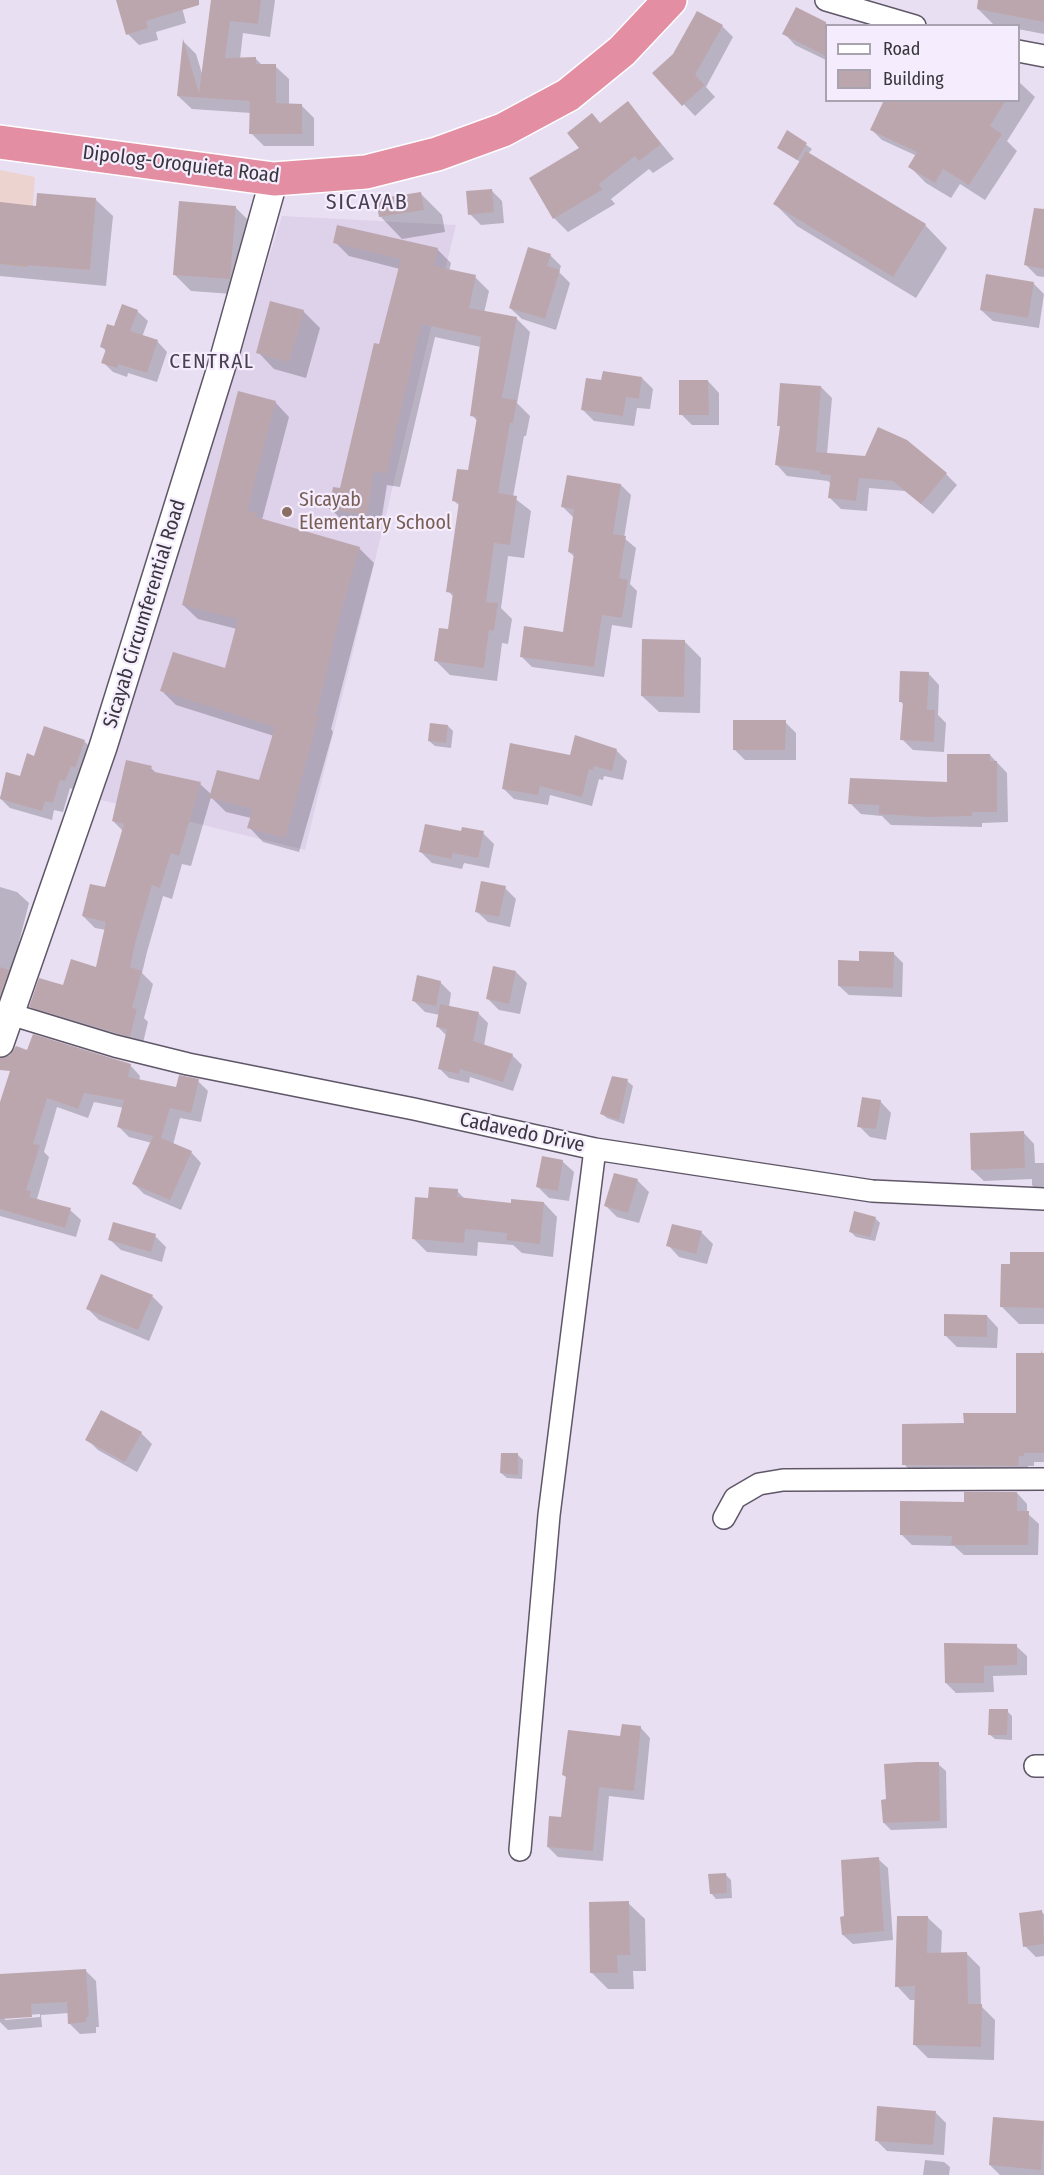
<!DOCTYPE html>
<html>
<head>
<meta charset="utf-8">
<style>
	body { margin:0 }
	#map { position:relative; width:1044px; height:2175px; overflow:hidden; background:#e8dff3; font-family:"Fira Sans Condensed",sans-serif }
	canvas { display:block }
	.legend { position:absolute; left:825px; top:24px; width:195px; height:78px; box-sizing:border-box; background:#f5edfd; border:2px solid #a9a3b0; margin:0; padding:8px 10px; list-style:none; font-size:18px; color:#38353c }
	.legend li { display:flex; align-items:center; gap:12px; height:30px }
	.legend b { width:30px; border:2px solid #a9a3b0 }
</style>
</head>
<body>
<div id="map">
<canvas width="1044" height="2175"></canvas>
<ul class="legend">
<li><b style="height:8px;background:#fff"></b>Road</li>
<li><b style="height:16px;background:#bca6ad"></b>Building</li>
</ul>
</div>
<script>
const c = document.querySelector('canvas').getContext('2d');
c.lineJoin = 'round';
function paint(path, color) {
  c.fillStyle = color;
  c.fill(path, 'evenodd');
}
function shape(rows) {
  const path = new Path2D();
  for (const r of rows) {
    path.moveTo(r[0], r[1]);
    for (let i = 2; i < r.length; i += 2) path.lineTo(r[i], r[i + 1]);
  }
  return path;
}
function trace(path, color, width, dash) {
  c.strokeStyle = color;
  c.lineWidth = width;
  c.lineCap = dash ? 'butt' : 'round';
  c.setLineDash(dash || []);
  c.stroke(path);
}
function label(font, color, halo, rows, align = 'center') {
  c.font = font + ' "Fira Sans Condensed",sans-serif';
  c.lineWidth = 4.5;
  c.setLineDash([]);
  c.textBaseline = 'middle';
  c.strokeStyle = halo;
  c.fillStyle = color;
  for (const [text, x, y, turn = 0] of rows) {
    c.save();
    c.translate(x, y);
    c.rotate((+turn || 0) * Math.PI / 180);
    c.textAlign = isNaN(turn) ? turn : align;
    if (halo) c.strokeText(text, 0, 0);
    c.fillText(text, 0, 0);
    c.restore();
  }
}
paint(shape([
	[0,170,35,177,28,267,0,264]
]), '#edd3cf');
paint(shape([
	[282,216,456,225,305,850,97,799]
]), '#ded1ea');
paint(shape([
	[118,0,180,0,186,23,156,32,158,40,139,45,128,34],
	[212,0,275,0,270,37,243,33,240,59,255,58,263,66,275,66,289,79,289,105,301,105,314,118,314,146,264,146,251,133,251,113,192,109,178,96,184,42,196,54,203,77],
	[979,0,1044,0,1044,34,1018,29,1018,26,993,24,977,8],
	[796,9,831,26,826,26,826,60,795,45,784,33],
	[722,26,733,37,706,87,715,97,695,116,654,73],
	[1018,81,1035,97,1007,141,1017,151,985,200,960,184,951,198,926,183,910,167,917,156,882,140,872,130,942,100,1018,100],
	[628,103,674,159,653,173,649,169,611,199,615,204,568,232,554,218,592,115,601,124],
	[788,132,812,149,808,154,925,225,947,248,916,298,797,226,775,204,800,162,779,147],
	[491,190,502,201,504,223,481,225,470,214],
	[420,193,442,215,445,232,402,239,380,216],
	[96,200,113,216,106,286,0,276,0,204,37,207],
	[235,207,252,224,246,295,191,291,174,274],
	[1044,232,1044,277,1037,276,1026,265],
	[335,242,437,249,451,263,449,271,475,277,489,291,484,313,516,318,530,332,517,403,530,416,526,436,524,436,513,497,531,511,524,558,508,556,501,608,512,619,508,644,502,643,497,681,450,675,436,661,449,631,454,597,448,591,460,506,454,501,470,472,478,422,472,415,481,347,435,337,400,487,387,485,380,528,344,522,330,508,341,490,400,269,349,256],
	[550,255,561,266,559,272,570,283,556,330,522,319,510,308],
	[1033,283,1044,294,1039,328,993,321,981,310],
	[137,311,148,321,142,337,157,341,167,352,157,382,128,373,127,377,113,372,103,362,107,352,102,347,115,328],
	[303,311,320,328,306,378,274,369,258,352],
	[642,378,653,389,650,409,637,408,634,426,594,421,583,410],
	[708,381,719,393,719,425,692,425,681,414],
	[821,387,832,398,827,454,946,474,957,485,933,514,905,491,869,488,867,511,841,509,830,498,831,484,828,481,787,476,777,465,781,428,779,425],
	[275,402,289,417,262,520,359,548,374,563,331,729,333,732,299,852,263,842,249,827,251,818,226,812,211,797,191,866,182,864,172,899,163,896,147,952,142,973,153,984,144,1018,148,1022,142,1047,43,1018,31,1006,97,968,106,930,95,928,83,916,106,889,123,831,113,821,151,768,157,774,200,784,212,795,260,782,274,736,176,705,162,691,226,670,237,629,198,619,183,605],
	[621,485,631,495,624,538,636,548,630,584,637,591,632,628,612,625,604,677,532,667,521,656,564,633,575,557,569,552,574,518,563,507],
	[684,641,701,658,700,713,659,712,642,696],
	[928,673,939,685,938,715,946,723,944,752,913,750,902,739,904,705,900,701],
	[785,722,796,733,796,760,745,760,734,749],
	[448,726,453,731,451,748,435,746,429,741],
	[84,741,94,751,75,790,70,788,63,812,54,810,52,820,10,808,0,798,7,774,21,778,35,757],
	[603,747,617,751,627,761,623,780,604,776,603,780,599,779,592,806,550,795,548,805,514,799,503,788,571,756],
	[990,755,1007,773,1008,822,982,823,982,827,891,825,882,816,861,814,850,803,949,784],
	[462,833,483,833,494,844,489,868,464,863,462,869,432,863,421,852],
	[0,887,17,892,29,903,18,946,27,955,0,1039],
	[505,888,516,899,510,927,488,922,476,911],
	[893,953,903,963,902,997,849,995,839,986,860,962],
	[516,972,527,983,520,1014,499,1010,488,999],
	[440,982,451,993,449,1007,478,1013,488,1023,484,1046,512,1055,522,1065,513,1091,470,1077,469,1083,449,1078,440,1069,447,1036,437,1026,440,1015,425,1012,413,1000],
	[130,1065,140,1076,139,1081,177,1089,198,1081,208,1091,201,1122,180,1118,173,1145,191,1152,201,1163,181,1210,144,1194,134,1184,152,1143,129,1137,119,1127,124,1108,94,1102,88,1118,57,1107,44,1152,49,1157,37,1199,70,1210,81,1220,76,1237,0,1216,0,1112],
	[627,1081,633,1086,624,1124,607,1118,601,1113],
	[880,1101,891,1113,886,1140,870,1137,859,1126],
	[1023,1132,1034,1144,1035,1163,1044,1163,1044,1196,1032,1185,1032,1179,984,1181,972,1170],
	[562,1161,574,1172,569,1201,549,1198,538,1187],
	[615,1174,638,1181,649,1192,639,1223,617,1217,606,1206],
	[457,1191,466,1200,512,1205,544,1203,557,1217,553,1257,522,1253,513,1245,478,1242,477,1256,427,1252,413,1238,430,1200],
	[875,1218,880,1223,875,1241,856,1237,850,1231],
	[701,1232,713,1244,707,1264,679,1257,668,1245],
	[155,1236,166,1247,162,1262,121,1250,109,1239],
	[1044,1254,1044,1324,1019,1324,1002,1307,1012,1266],
	[152,1296,163,1307,149,1341,99,1320,88,1309],
	[987,1316,998,1328,997,1348,957,1347,946,1336],
	[1042,1350,1044,1462,1034,1462,1034,1466,1028,1466,1028,1476,914,1475,904,1464,965,1424,1018,1414],
	[141,1433,152,1444,137,1472,98,1450,87,1439],
	[518,1455,523,1460,522,1479,507,1478,501,1473],
	[1017,1493,1027,1504,1027,1513,1039,1524,1038,1555,964,1555,954,1546,912,1545,901,1534,965,1503],
	[1016,1646,1027,1656,1027,1675,993,1676,994,1692,956,1693,946,1683],
	[1007,1711,1012,1716,1012,1740,995,1739,989,1734],
	[640,1727,650,1738,644,1800,609,1796,603,1861,558,1857,548,1847,562,1819,567,1778,563,1775],
	[938,1764,946,1771,947,1828,891,1830,884,1823,887,1801],
	[878,1859,888,1868,893,1940,853,1944,843,1935,846,1918],
	[726,1875,731,1880,732,1898,716,1899,711,1893],
	[628,1903,645,1919,646,1971,633,1971,634,1989,608,1989,591,1972],
	[1041,1911,1044,1914,1044,1956,1036,1957,1025,1946],
	[928,1918,942,1931,941,1954,966,1953,980,1967,981,2006,995,2020,994,2060,928,2058,914,2044,916,2000,910,2000,897,1986],
	[85,1970,96,1981,99,2027,96,2027,96,2033,80,2034,69,2023,69,2013,41,2015,42,2027,8,2030,0,2022,0,1976],
	[40,2014,40,2017,5,2020,5,2017],
	[935,2112,946,2123,944,2155,887,2151,876,2140],
	[1044,2122,1044,2175,1000,2175,990,2165],
	[925,2160,944,2162,950,2167,949,2175,923,2175]
]), '#0003');
paint(shape([
	[116,0,199,0,199,5,146,21,148,28,126,35],
	[211,0,261,0,258,24,230,21,225,58,256,57,256,64,276,64,276,103,302,104,302,134,249,134,250,101,177,96,183,39,199,93],
	[978,0,1044,0,1044,22,977,9],
	[796,7,826,22,826,56,782,34],
	[697,11,723,25,695,75,705,85,682,106,652,73,673,54],
	[884,100,1006,100,990,126,1002,134,969,185,943,169,935,183,908,167,917,152,870,130],
	[628,101,661,144,639,161,635,156,599,184,602,190,553,219,529,178,579,148,567,133,592,113,600,123],
	[787,130,807,143,797,160,777,148],
	[806,151,926,224,893,277,773,204],
	[492,189,494,212,468,215,466,191],
	[421,192,424,210,379,217,376,199],
	[37,193,96,198,90,270,0,263,0,202,36,206],
	[179,201,236,206,230,279,173,275],
	[1034,208,1044,209,1044,269,1024,265],
	[337,225,438,248,434,266,476,275,469,308,517,317,502,398,517,400,513,423,510,423,498,493,517,496,510,545,494,543,486,602,498,603,494,631,489,630,484,668,434,661,439,628,448,629,453,593,446,592,459,502,452,501,457,469,468,470,477,417,470,416,481,337,421,324,386,474,374,471,367,515,329,509,333,487,340,488,374,343,379,344,401,259,333,243],
	[528,247,551,254,547,266,560,270,545,319,509,308],
	[986,274,1034,282,1028,318,980,310],
	[270,301,304,310,289,362,256,353],
	[122,304,138,310,130,331,158,340,147,373,118,364,117,368,101,363,106,349,100,347,107,324,114,326],
	[603,371,642,377,639,399,626,397,623,416,581,410,586,378,601,380],
	[679,380,708,380,709,415,679,415],
	[780,383,821,386,816,452,865,456,878,427,907,440,947,473,921,504,893,481,859,478,856,501,828,498,831,475,820,474,820,471,775,465,780,426,777,426],
	[238,391,276,401,247,511,257,513,256,517,360,547,340,615,316,715,319,716,285,838,247,828,253,809,209,798,217,770,259,780,275,727,160,691,173,652,225,668,238,619,182,605],
	[567,475,621,484,613,534,626,536,619,578,628,580,622,618,602,615,594,667,520,657,524,626,563,632,574,553,568,552,574,509,561,507],
	[642,639,685,640,684,697,641,696],
	[900,671,929,672,927,710,935,710,934,742,900,740,903,702,899,702],
	[733,720,786,720,785,750,733,750],
	[430,723,448,725,446,743,428,741],
	[44,726,85,740,75,768,71,766,65,781,60,780,53,803,45,801,42,811,0,799,6,772,20,776,27,753,34,756],
	[575,735,617,749,612,771,594,766,593,770,589,769,582,797,540,786,538,795,502,789,510,743,570,755],
	[947,754,990,754,990,761,997,761,997,812,972,812,972,816,927,817,879,814,879,805,848,804,850,778,947,782],
	[126,760,152,766,150,771,201,782,179,856,171,853,160,888,152,885,136,940,130,967,142,971,132,1008,137,1009,130,1037,29,1007,39,978,63,985,71,959,96,967,106,922,82,916,90,884,105,887,124,824,112,821],
	[425,824,461,831,462,827,484,831,478,858,453,853,451,859,419,852],
	[481,881,506,886,499,917,475,912],
	[859,951,894,952,893,988,838,986,838,960,859,961],
	[493,966,516,971,509,1004,486,999],
	[0,967,9,970,0,995],
	[417,975,441,981,436,1006,412,1001],
	[440,1004,479,1012,473,1041,513,1054,503,1082,460,1069,459,1074,438,1069,447,1029,436,1027],
	[33,1034,131,1064,128,1077,176,1087,179,1075,199,1079,191,1113,170,1108,161,1138,192,1151,170,1200,132,1184,153,1136,117,1127,124,1100,84,1093,78,1109,47,1098,33,1144,40,1145,26,1190,31,1191,29,1197,71,1208,65,1228,0,1209,0,1102,10,1071,0,1070,0,1058,10,1055,16,1046,27,1050],
	[612,1076,628,1079,619,1120,600,1114],
	[862,1097,881,1100,876,1129,857,1127],
	[1024,1131,1025,1168,971,1170,970,1133],
	[542,1156,563,1160,558,1191,536,1187],
	[614,1173,638,1179,628,1213,604,1206],
	[429,1187,458,1189,457,1197,511,1203,511,1199,544,1202,540,1244,506,1240,507,1233,465,1229,464,1243,412,1239,415,1197,428,1198],
	[854,1211,876,1217,870,1237,849,1232],
	[113,1222,156,1234,151,1252,108,1240],
	[672,1224,702,1231,696,1254,666,1246],
	[1010,1252,1044,1252,1044,1308,1000,1307,1001,1264,1010,1264],
	[101,1274,153,1295,138,1330,86,1309],
	[944,1314,987,1315,987,1337,944,1336],
	[1016,1353,1044,1353,1044,1453,1024,1453,1024,1456,1019,1456,1018,1466,902,1465,902,1424,964,1423,963,1413,1016,1413],
	[101,1410,142,1432,125,1462,85,1440],
	[501,1453,518,1453,518,1475,500,1473],
	[964,1492,1017,1492,1017,1511,1029,1511,1028,1545,951,1545,952,1536,900,1535,900,1501,964,1502],
	[944,1643,1017,1644,1017,1665,984,1666,984,1683,945,1683],
	[989,1709,1008,1709,1007,1735,988,1735],
	[622,1724,641,1726,634,1791,599,1787,593,1851,547,1847,549,1816,561,1817,566,1776,562,1775,568,1730,620,1736],
	[917,1762,939,1762,940,1821,883,1823,881,1800,886,1799,884,1764],
	[879,1857,884,1931,842,1935,840,1917,844,1916,841,1860],
	[726,1873,727,1893,710,1894,708,1874],
	[629,1901,630,1955,617,1955,618,1973,590,1973,589,1902],
	[1042,1910,1044,1944,1023,1947,1019,1913],
	[897,1916,928,1916,927,1953,967,1952,968,2004,982,2004,981,2047,913,2045,915,1986,895,1987],
	[86,1969,89,2017,86,2017,86,2022,68,2024,67,2002,31,2004,32,2017,0,2019,0,1974],
	[877,2106,936,2111,933,2145,875,2141],
	[993,2117,1044,2121,1041,2170,989,2165]
]), '#bca6ad');
const minor = shape([
	[826,0,915,26],
	[1018,51,1044,56],
	[10,1014,115,1046,188,1064,414,1109,595,1149,872,1191,1044,1199],
	[724,1518,735,1498,759,1484,783,1480,1044,1479],
	[1035,1766,1044,1766],
	[520,1850,549,1515,595,1149]
]);
const tertiary = shape([
	[0,1043,103,747,222,365,274,179]
]);
const trunk = shape([
	[0,142,274,179,366,172,437,154,503,130,568,95,622,51,670,0]
]);
trace(minor, '#5f5768', 24);
trace(tertiary, '#5f5768', 30);
trace(trunk, '#fff', 36);
trace(minor, '#fff', 21);
trace(tertiary, '#fff', 27);
trace(trunk, '#e48ea3', 33);
for (const [x, y, r, color] of [
	[287,512,6,"#8d6e63"]
]) {
  const dot = new Path2D();
  dot.arc(x, y, r, 0, 2 * Math.PI);
  c.fillStyle = color;
  c.fill(dot);
  trace(dot, '#f5edfd', 2);
}
label('20px', '#38353c', '#f5edfd', [
	["Dipolog-Oroquieta Road",181,165,7],
	["Sicayab Circumferential Road",145,614,-73],
	["Cadavedo Drive",522,1133,12]
]);
label('20px', '#785e54', '#f5edfd', [
	["Sicayab",299,500],
	["Elementary School",299,523]
], 'left');
c.letterSpacing = '1.5px';
label('21px', '#494151', '#f5edfd', [
	["CENTRAL",212,362]
]);
c.letterSpacing = '0px';
c.letterSpacing = '1.5px';
label('22px', '#494151', '#f5edfd', [
	["SICAYAB",367,203]
]);
c.letterSpacing = '0px';
</script>
</body>
</html>
